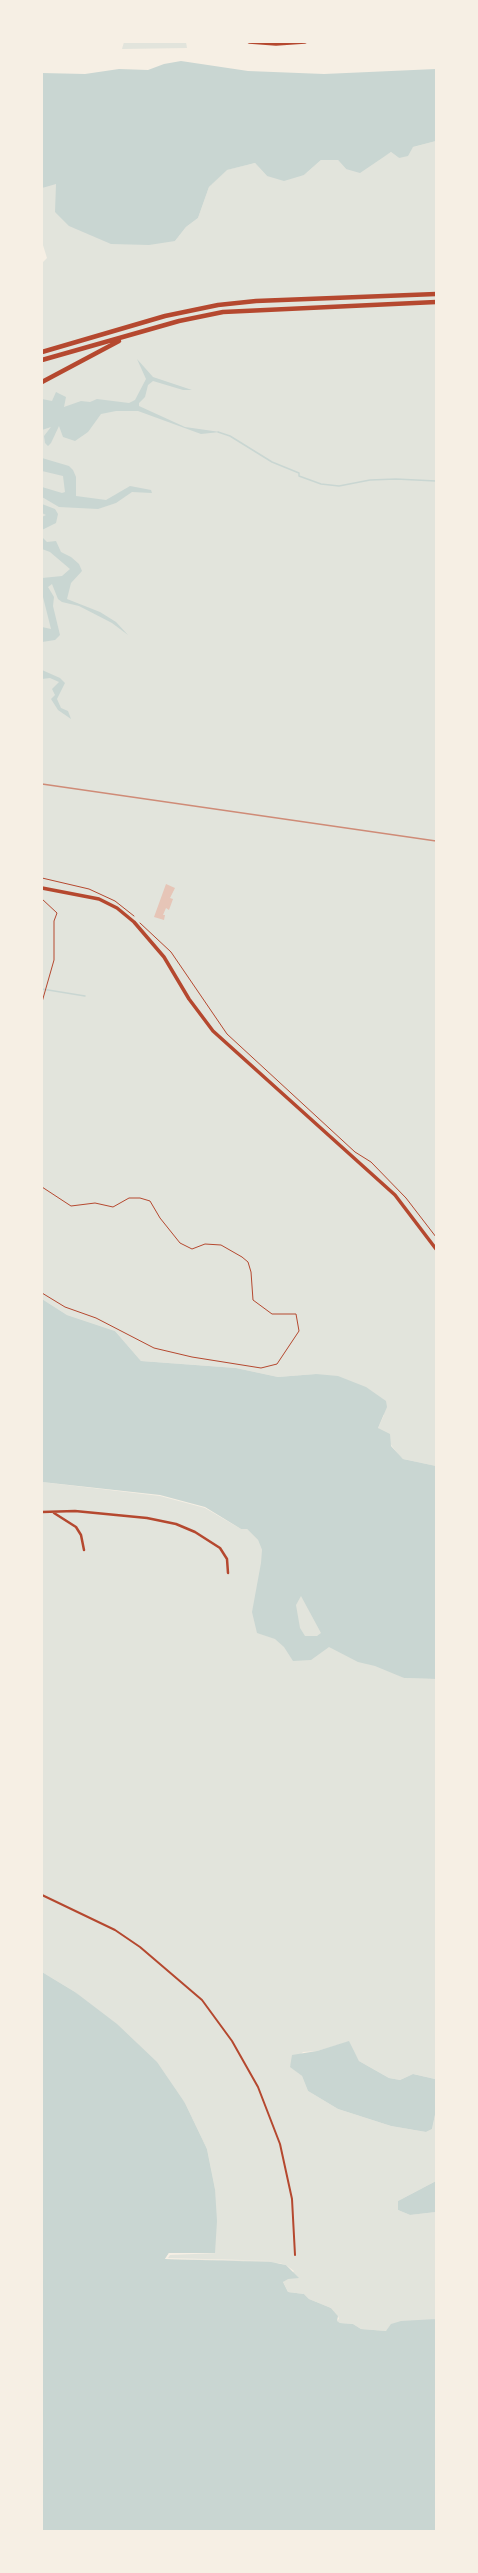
<!DOCTYPE html>
<html>
<head>
<meta charset="utf-8">
<style>
	body { margin:0 }
	#map { position:relative; width:478px; height:2573px; overflow:hidden; background:#f6efe4; font-family:"Archivo Narrow",sans-serif }
	canvas { display:block }
	.frame { position:absolute; inset:0; border:43px solid #f6efe4; pointer-events:none }
</style>
</head>
<body>
<div id="map">
<canvas width="478" height="2573"></canvas>
<div class="frame"></div>
</div>
<script>
const c = document.querySelector('canvas').getContext('2d');
c.lineJoin = 'round';
function paint(path, color) {
  c.fillStyle = color;
  c.fill(path, 'evenodd');
}
function shape(rows) {
  const path = new Path2D();
  for (const r of rows) {
    path.moveTo(r[0], r[1]);
    for (let i = 2; i < r.length; i += 2) path.lineTo(r[i], r[i + 1]);
  }
  return path;
}
function trace(path, color, width, dash) {
  c.strokeStyle = color;
  c.lineWidth = width;
  c.lineCap = dash ? 'butt' : 'round';
  c.setLineDash(dash || []);
  c.stroke(path);
}
paint(shape([
	[124,42,186,42,187,48,122,49],
	[436,141,436,1466,403,1459,398,1454,378,1428,384,1415,316,1374,278,1377,236,1368,141,1361,115,1331,67,1315,42,1299,42,263,47,258,42,242,42,188,50,184,56,184,56,194,175,241,186,227,198,218,209,187,226,170,255,163,267,176,304,175,321,160,338,160,346,169,379,159,391,152,399,158,413,147],
	[42,1482,160,1496,205,1508,241,1529,247,1529,258,1540,262,1550,296,1586,379,1665,404,1678,436,1679,436,2081,435,2079,413,2074,400,2080,389,2078,359,2061,348,2042,317,2051,303,2052,290,2066,302,2076,308,2091,338,2109,391,2126,426,2132,432,2129,436,2110,436,2181,398,2201,398,2210,410,2215,436,2212,436,2319,386,2331,361,2329,353,2324,340,2323,336,2321,339,2319,338,2316,331,2308,309,2299,304,2294,288,2292,283,2282,294,2271,286,2265,279,2263,165,2259,215,2189,207,2149,185,2103,75,1992,42,1972]
]), '#e2e4dc');
paint(shape([
	[181,61,248,71,324,74,436,69,436,141,413,147,408,156,399,158,391,152,360,173,346,169,338,160,321,160,304,175,284,181,267,176,255,163,227,170,209,187,198,218,186,227,175,241,149,245,111,244,69,226,55,212,56,184,42,188,42,73,85,74,119,69,148,70,164,64],
	[137,359,153,377,192,390,183,390,153,381,148,385,145,397,139,403,139,406,185,427,220,432,201,434,138,411,116,411,101,414,88,432,75,441,63,437,59,426,51,443,48,446,45,443,44,436,51,427,42,430,42,399,52,401,56,392,66,397,64,407,81,401,90,402,97,399,129,403,135,400,146,379],
	[42,458,69,466,73,470,76,477,76,496,106,500,130,486,151,490,152,493,132,492,116,503,98,509,59,507,42,497,42,487,62,493,65,492,63,476,42,471],
	[42,504,55,509,58,514,56,523,42,530,42,517,46,515,42,513],
	[42,537,47,542,56,541,61,552,71,557,79,564,82,571,71,583,67,599,100,612,116,622,128,635,112,623,79,606,62,602,58,599,52,584,48,587,54,597,53,606,60,635,55,640,42,642,42,627,51,629,42,593,42,578,62,576,70,569,50,552,42,549],
	[42,670,60,678,65,683,57,699,61,708,68,711,71,719,58,710,51,699,55,695,52,689,59,682,50,678,42,679],
	[42,1299,67,1315,115,1331,141,1361,236,1368,278,1377,316,1374,338,1376,366,1387,386,1401,387,1407,378,1428,390,1434,391,1446,403,1459,436,1466,436,1679,404,1678,375,1666,358,1662,329,1647,311,1660,293,1661,284,1647,275,1639,257,1633,252,1612,261,1563,262,1550,258,1540,247,1529,241,1529,205,1507,160,1495,42,1482],
	[301,1596,321,1633,317,1636,305,1636,300,1628,296,1605],
	[42,1972,75,1992,117,2024,157,2062,185,2103,207,2149,215,2189,217,2221,215,2253,169,2253,165,2259,271,2262,286,2265,299,2278,288,2279,283,2282,288,2292,304,2294,309,2299,331,2308,338,2316,337,2321,340,2323,353,2324,361,2329,386,2331,391,2324,401,2321,436,2319,436,2531,42,2531],
	[349,2041,359,2061,389,2078,400,2080,413,2074,435,2079,436,2110,432,2129,426,2132,391,2126,338,2109,308,2091,302,2076,290,2067,292,2055,317,2051],
	[436,2181,436,2212,410,2215,398,2210,398,2201]
]), '#c9d6d2');
paint(shape([
	[169,2253,217,2253,170,2255,168,2258,279,2261,165,2259]
]), '#f6efe4');
trace(shape([
	[218,432,230,436,272,462,299,473,299,476,321,484,339,486,370,480,396,479,436,481],
	[42,989,85,996]
]), '#c9d6d2', 1.5);
paint(shape([
	[166,884,175,888,170,898,173,899,169,910,166,908,163,915,165,915,164,920,154,917]
]), '#e6c5b7');
trace(shape([
	[42,878,89,889,115,901,134,916],
	[42,899,57,913,54,921,54,960,42,1002],
	[140,923,171,952,227,1034,355,1152,371,1162,406,1198,436,1237],
	[42,1187,71,1206,95,1203,113,1207,129,1198,140,1198,150,1201,160,1218,180,1243,192,1249,205,1244,221,1245,242,1257,248,1262,251,1272,253,1300,272,1314,296,1314,299,1331,277,1364,261,1368,192,1357,154,1348,96,1318,65,1307,42,1293]
]), '#b5482f', 1);
trace(shape([
	[42,1895,115,1930,140,1947,202,2000,232,2041,258,2087,280,2144,292,2199,295,2255]
]), '#b5482f', 2);
trace(shape([
	[42,1512,75,1511,147,1518,176,1524,195,1532,220,1548,227,1559,228,1573],
	[54,1513,76,1527,81,1535,84,1550]
]), '#b5482f', 2.5);
trace(shape([
	[249,42,276,44,305,42],
	[42,888,99,899,117,908,134,922,164,957,189,999,213,1031,395,1195,436,1249]
]), '#b5482f', 3.5);
trace(shape([
	[42,352,165,316,218,305,256,301,436,294],
	[42,360,179,321,223,312,436,302],
	[42,382,119,341]
]), '#b5482f', 4.5);
trace(shape([
	[42,784,436,841]
]), '#cf8b77', 1.5);
</script>
</body>
</html>
